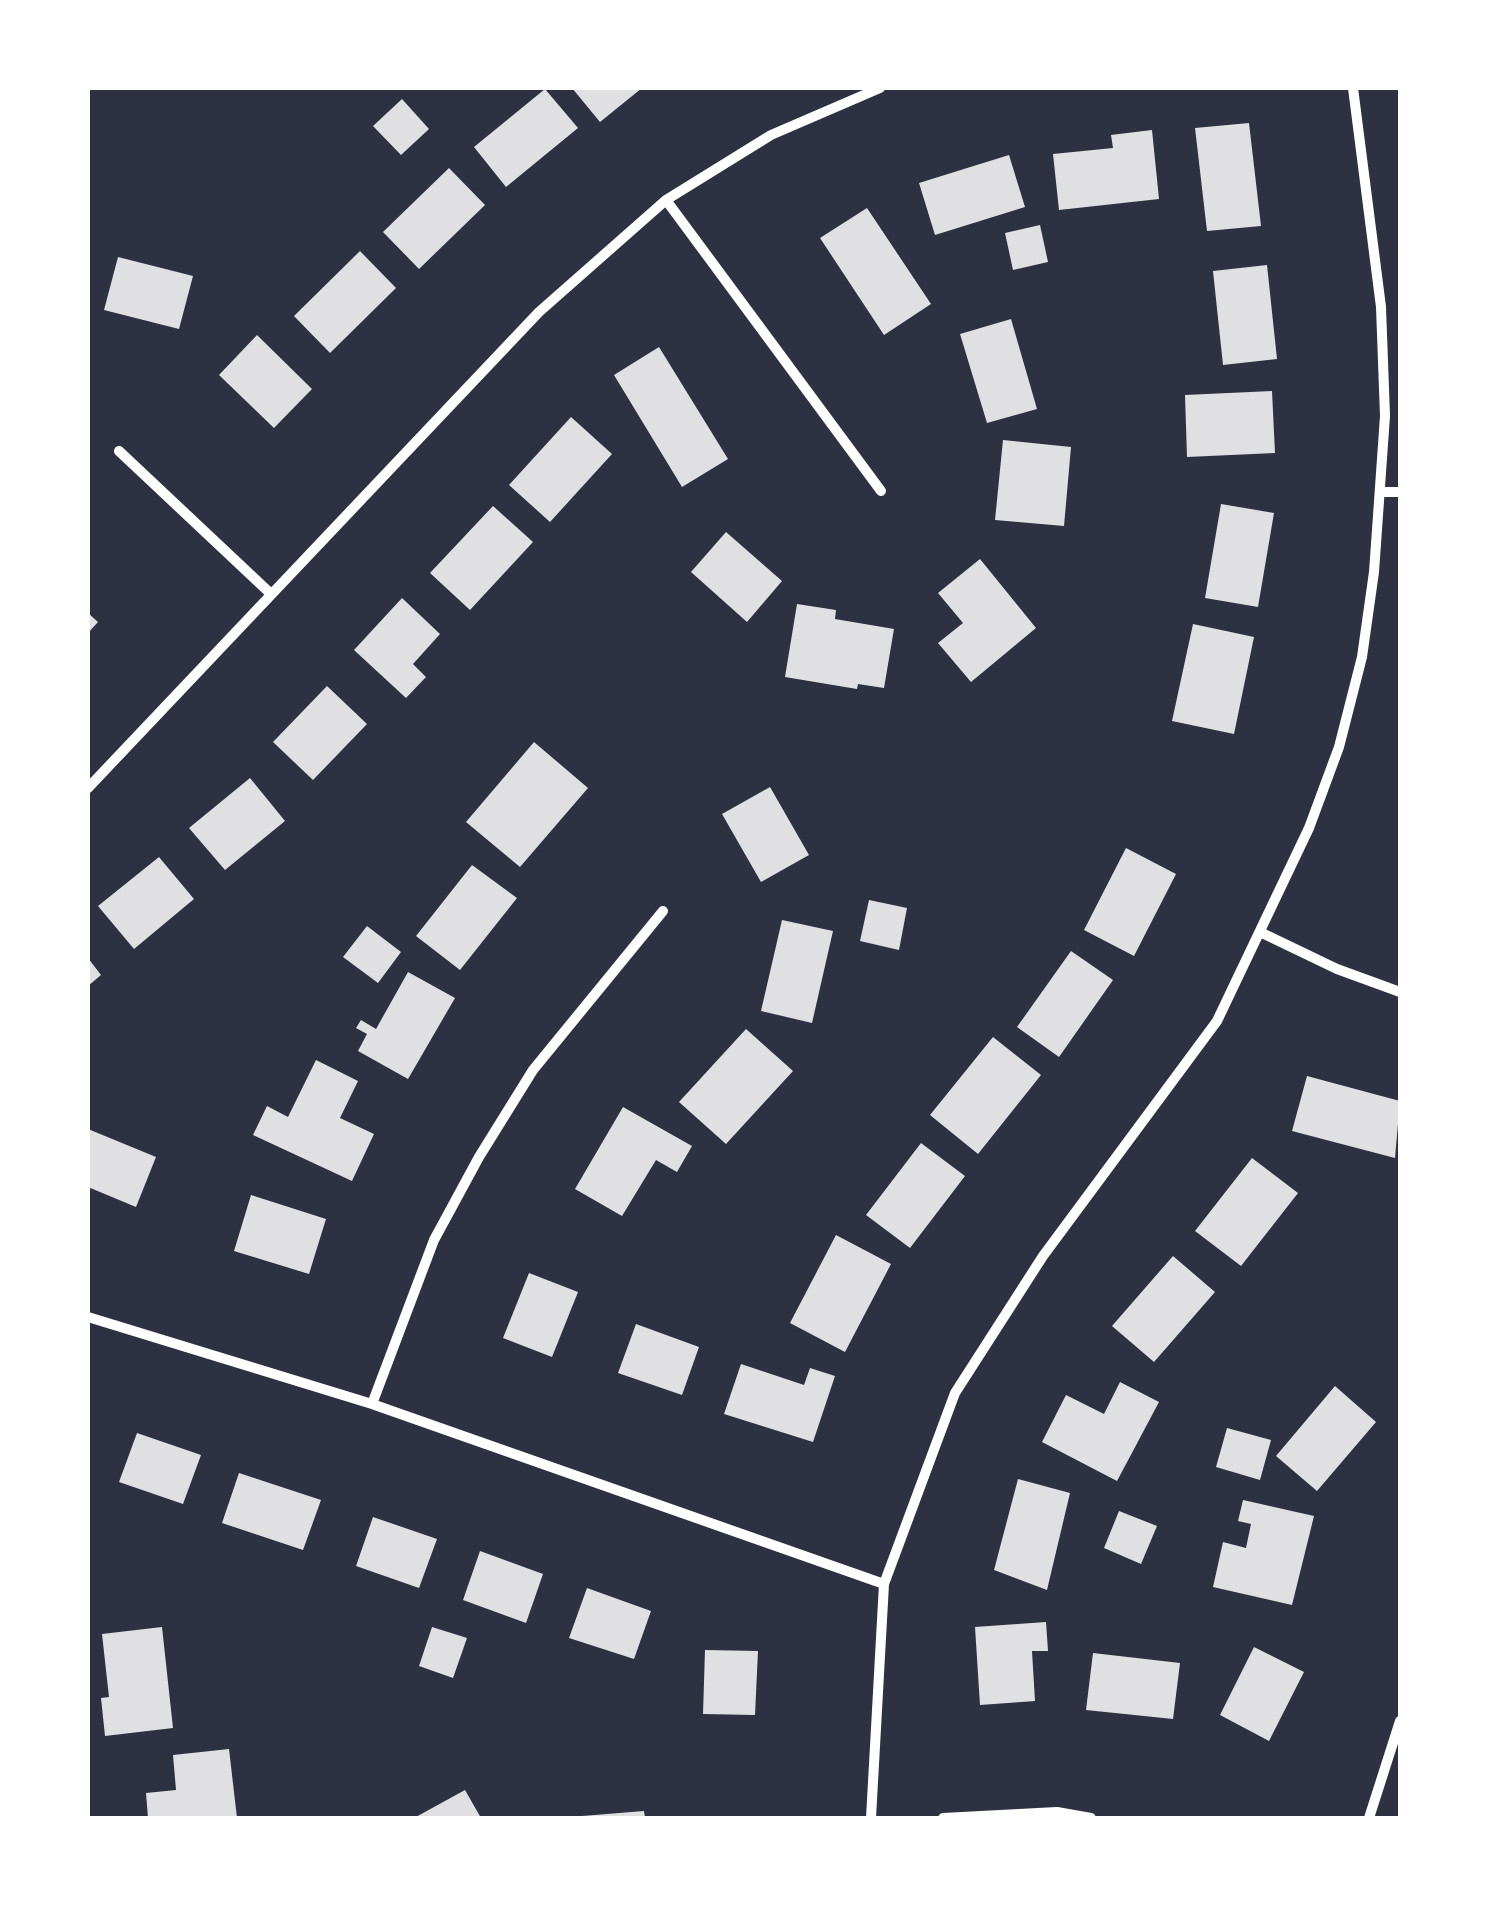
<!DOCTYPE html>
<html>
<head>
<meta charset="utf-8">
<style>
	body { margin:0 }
	#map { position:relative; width:1488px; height:1906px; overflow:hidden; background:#2d3142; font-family:"PT Sans Narrow",sans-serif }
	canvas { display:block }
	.frame { position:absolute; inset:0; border:90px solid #fff; pointer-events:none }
</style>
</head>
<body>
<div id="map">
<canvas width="1488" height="1906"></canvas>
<div class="frame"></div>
</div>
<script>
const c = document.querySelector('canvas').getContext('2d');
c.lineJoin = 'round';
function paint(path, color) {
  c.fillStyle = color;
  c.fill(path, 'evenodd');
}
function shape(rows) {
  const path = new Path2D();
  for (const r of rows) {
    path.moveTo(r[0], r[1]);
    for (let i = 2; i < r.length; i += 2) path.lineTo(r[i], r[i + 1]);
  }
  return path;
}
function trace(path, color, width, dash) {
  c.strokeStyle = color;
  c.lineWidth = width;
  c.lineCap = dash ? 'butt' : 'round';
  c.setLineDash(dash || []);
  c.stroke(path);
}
paint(shape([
	[572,88,642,88,600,122],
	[545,89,578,128,506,187,474,147],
	[402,99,429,129,401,155,373,126],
	[1249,123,1261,226,1207,231,1195,128],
	[1152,130,1159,199,1059,210,1053,154,1113,148,1111,135],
	[1009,155,1025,207,935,235,919,183],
	[449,168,485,205,419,269,383,232],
	[867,208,931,304,884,335,820,238],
	[1040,225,1048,262,1013,270,1005,233],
	[360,251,396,288,330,353,294,316],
	[118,257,193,276,179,329,104,310],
	[1267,265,1277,359,1223,365,1213,271],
	[1011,319,1037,409,987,423,960,334],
	[257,335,312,389,274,428,219,375],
	[659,347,728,459,682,487,614,375],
	[1272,391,1275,453,1187,457,1185,395],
	[571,417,612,454,550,522,509,485],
	[1003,440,1071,447,1064,526,995,520],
	[1221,504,1274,513,1258,607,1205,598],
	[493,506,533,542,470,610,430,573],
	[726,532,782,581,747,622,691,572],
	[980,559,1036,628,971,682,938,643,963,623,938,593],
	[402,598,440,634,413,664,426,677,406,698,354,650],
	[797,604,836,610,835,619,894,629,884,688,858,684,857,689,785,677],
	[88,613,98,622,88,633],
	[1193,624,1254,637,1234,734,1172,721],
	[327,686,367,724,313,780,273,742],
	[534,742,588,788,520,867,466,822],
	[250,778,285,821,225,870,189,828],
	[770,787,809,855,761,882,722,814],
	[1126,848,1176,874,1134,956,1084,930],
	[159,857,194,899,134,949,98,906],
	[472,865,517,898,460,970,416,936],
	[869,900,907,908,899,950,860,941],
	[782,920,833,931,812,1023,761,1011],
	[367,926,401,952,378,983,343,957],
	[1071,951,1113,980,1059,1057,1017,1027],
	[88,958,101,975,88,986],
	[408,972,455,998,408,1079,358,1051,367,1034,356,1028,361,1020,376,1029],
	[746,1029,793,1071,726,1144,679,1102],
	[993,1037,1041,1075,978,1154,930,1115],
	[316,1060,358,1081,340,1118,374,1134,352,1181,253,1135,267,1106,288,1117],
	[1307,1076,1400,1101,1395,1158,1292,1131],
	[623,1107,692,1146,677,1172,656,1160,622,1216,575,1189],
	[88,1129,156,1157,136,1207,88,1187],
	[921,1143,965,1176,910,1248,866,1215],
	[1252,1158,1298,1193,1241,1266,1195,1231],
	[251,1195,326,1219,309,1274,234,1251],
	[836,1235,891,1264,845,1352,790,1323],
	[1173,1256,1215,1292,1154,1362,1112,1326],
	[529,1273,578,1292,552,1357,503,1338],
	[636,1324,699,1347,682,1395,618,1373],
	[741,1364,804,1385,810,1368,835,1376,813,1442,724,1414],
	[1120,1382,1159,1402,1117,1481,1042,1442,1066,1395,1104,1414],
	[1335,1386,1376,1422,1317,1491,1276,1456],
	[1227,1428,1271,1440,1260,1480,1216,1467],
	[137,1433,201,1455,183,1504,119,1482],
	[239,1473,321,1500,303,1550,222,1523],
	[1018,1479,1070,1493,1047,1590,994,1570],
	[1243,1500,1314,1516,1292,1605,1213,1587,1223,1542,1246,1548,1251,1524,1238,1521],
	[1119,1511,1157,1526,1141,1564,1104,1548],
	[373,1517,437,1539,419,1588,356,1566],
	[480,1551,543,1574,526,1623,463,1600],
	[587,1588,651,1611,634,1659,569,1638],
	[1046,1622,1048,1651,1032,1651,1035,1701,980,1705,975,1627],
	[162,1627,173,1728,105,1736,101,1698,109,1697,102,1634],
	[432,1627,467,1638,453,1678,419,1666],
	[1254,1647,1304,1672,1269,1741,1220,1715],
	[705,1650,758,1651,755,1715,703,1714],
	[1093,1653,1180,1663,1173,1719,1086,1710],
	[229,1749,237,1818,148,1818,146,1793,176,1790,173,1755],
	[465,1790,481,1818,414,1818],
	[644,1811,645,1818,583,1818,582,1816]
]), '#e0e0e3');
trace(shape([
	[666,200,881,491],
	[119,451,271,594],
	[1381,492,1400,492],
	[88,788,539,312,666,200,771,135,880,88],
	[1262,933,1337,969,1400,992],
	[88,1317,372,1404,884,1584],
	[372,1404,434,1240,479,1157,533,1070,663,911],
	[871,1818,884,1584,955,1393,1043,1256,1217,1021,1309,828,1339,747,1362,657,1374,572,1385,416,1381,307,1353,88],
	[943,1818,1057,1812,1091,1818],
	[1369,1818,1400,1721]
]), '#fff', 10);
</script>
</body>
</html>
